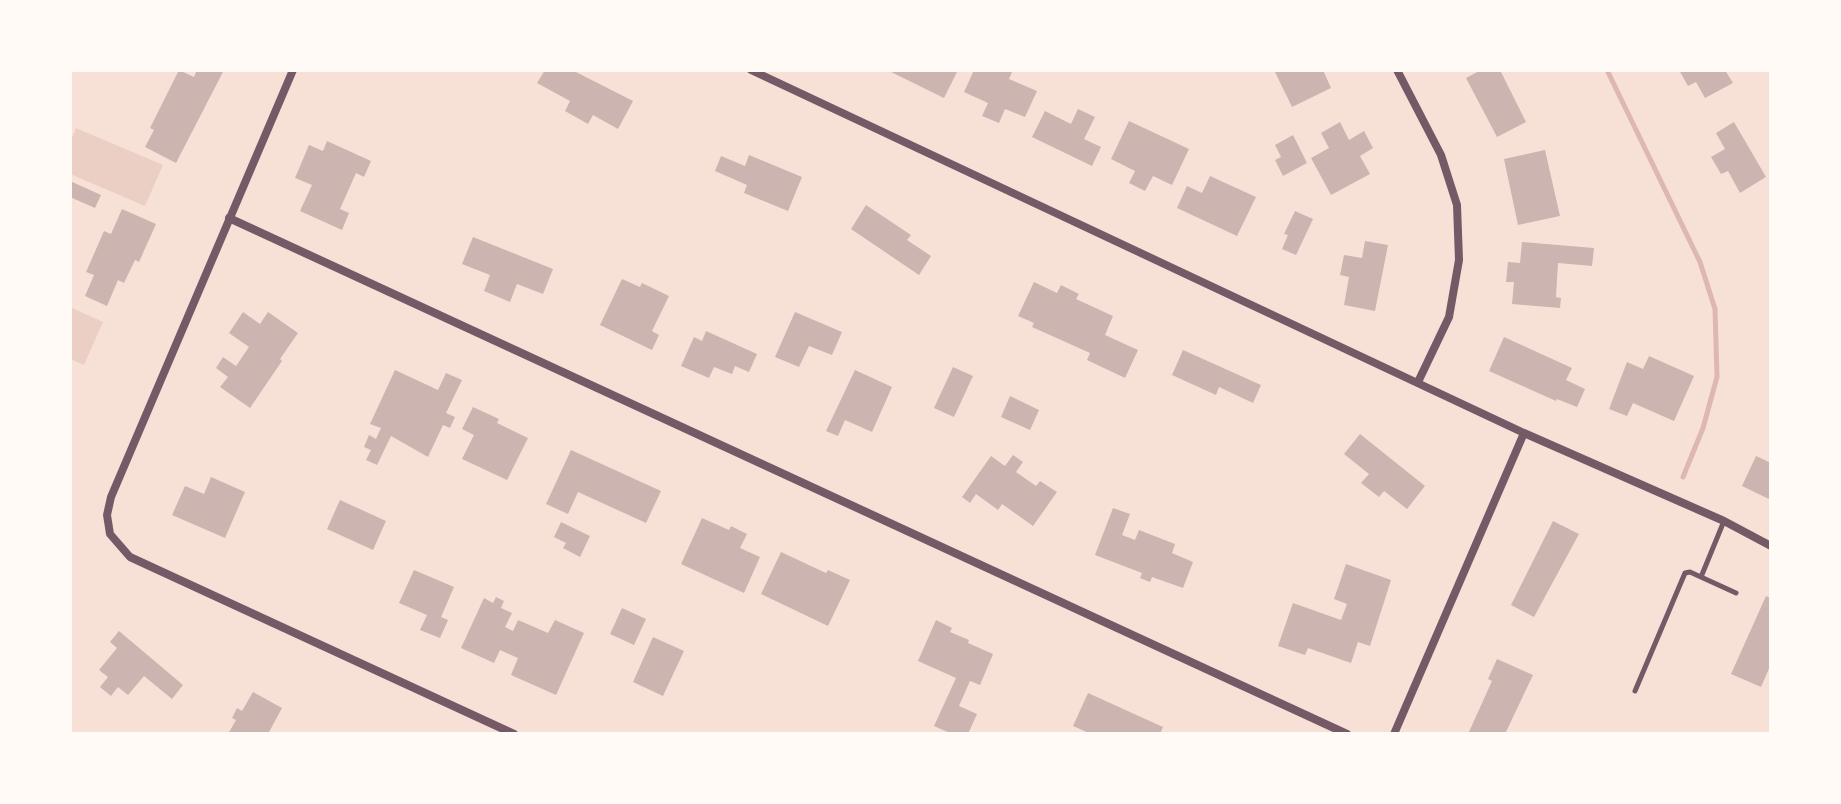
<!DOCTYPE html>
<html>
<head>
<meta charset="utf-8">
<style>
	body { margin:0 }
	#map { position:relative; width:1841px; height:804px; overflow:hidden; background:#f7e1d7; font-family:Inter,sans-serif }
	canvas { display:block }
	.frame { position:absolute; inset:0; border:72px solid #fffaf5; pointer-events:none }
</style>
</head>
<body>
<div id="map">
<canvas width="1841" height="804"></canvas>
<div class="frame"></div>
</div>
<script>
const c = document.querySelector('canvas').getContext('2d');
c.lineJoin = 'round';
function paint(path, color) {
  c.fillStyle = color;
  c.fill(path, 'evenodd');
}
function shape(rows) {
  const path = new Path2D();
  for (const r of rows) {
    path.moveTo(r[0], r[1]);
    for (let i = 2; i < r.length; i += 2) path.lineTo(r[i], r[i + 1]);
  }
  return path;
}
function trace(path, color, width, dash) {
  c.strokeStyle = color;
  c.lineWidth = width;
  c.lineCap = dash ? 'butt' : 'round';
  c.setLineDash(dash || []);
  c.stroke(path);
}
paint(shape([
	[76,128,163,165,145,206,70,174,70,142],
	[70,307,103,322,84,365,70,359]
]), '#ebcfc5');
trace(shape([
	[1607,70,1700,262,1715,309,1717,377,1703,428,1683,477]
]), '#dcb8b0', 5);
paint(shape([
	[179,70,194,77,196,72,191,70,224,70,176,163,145,147,154,130,150,128],
	[545,70,572,70,633,101,618,129,593,115,588,124,565,111,570,101,537,83],
	[887,70,958,70,944,98],
	[974,70,995,72,996,70,1013,70,1009,79,1037,91,1025,117,1005,109,999,123,982,116,988,103,964,92],
	[1279,70,1323,70,1331,88,1292,107,1275,72],
	[1481,70,1500,70,1526,122,1497,137,1466,78],
	[1679,70,1725,70,1733,83,1705,98,1696,82,1688,86],
	[1078,109,1095,117,1084,139,1101,147,1092,166,1032,137,1045,111,1071,124],
	[1129,121,1189,149,1172,185,1153,176,1145,191,1129,183,1135,171,1111,159],
	[1340,122,1349,140,1364,131,1373,148,1360,156,1370,174,1331,195,1311,158,1329,148,1321,133],
	[1734,122,1766,177,1740,193,1728,171,1721,174,1711,157,1725,149,1716,133],
	[1293,135,1307,163,1283,176,1275,160,1281,157,1275,145],
	[327,141,371,161,364,177,356,173,340,209,349,213,342,230,300,211,312,185,295,178,309,145,323,151],
	[1545,150,1560,216,1518,225,1504,159],
	[749,155,802,177,788,211,744,193,747,185,715,171,721,156,745,166],
	[1210,176,1256,197,1237,236,1177,208,1187,186,1202,193],
	[70,181,101,195,95,208,70,197],
	[866,205,911,235,907,240,931,256,919,275,851,229],
	[122,209,156,224,139,262,135,260,124,283,118,280,107,306,85,296,94,275,86,272,104,231,111,234],
	[1295,211,1313,219,1296,255,1282,249,1288,235,1284,234],
	[473,237,553,269,543,294,517,284,510,302,484,291,490,275,462,264],
	[1365,241,1388,245,1375,311,1344,305,1349,277,1340,275,1344,255,1362,258],
	[1522,242,1594,248,1592,266,1558,263,1556,297,1561,298,1560,308,1512,304,1514,282,1506,282,1508,262,1520,263],
	[622,279,640,287,642,283,669,296,652,331,659,335,652,350,600,325],
	[1034,282,1057,293,1061,285,1079,294,1076,299,1113,316,1105,335,1138,350,1125,378,1087,360,1090,353,1032,327,1034,323,1018,316],
	[243,312,260,324,268,312,298,333,280,359,282,361,250,408,220,387,228,377,216,368,223,357,236,366,249,347,229,333],
	[795,312,842,332,832,355,809,346,799,367,775,357],
	[706,331,757,354,749,372,735,366,732,374,714,367,709,378,681,366,694,337,702,341],
	[1504,337,1572,368,1566,380,1585,389,1577,407,1557,399,1556,401,1489,371],
	[1183,350,1261,385,1253,403,1219,387,1216,395,1172,375],
	[1649,356,1694,376,1674,421,1633,403,1627,416,1609,409,1627,362,1643,369],
	[953,367,973,376,954,417,934,408],
	[395,370,438,390,446,373,462,380,446,413,455,417,450,428,443,425,428,457,391,436,377,465,366,460,371,450,364,447,369,435,376,439,381,428,370,424],
	[855,370,892,387,872,432,845,420,838,436,826,431],
	[1010,396,1039,410,1030,430,1001,417],
	[473,407,499,419,497,423,528,438,507,480,462,459,474,435,462,429],
	[1360,434,1425,486,1407,509,1384,491,1379,497,1361,483,1369,474,1344,454],
	[571,450,661,491,646,523,578,492,568,514,546,504],
	[1013,455,1023,462,1016,472,1036,486,1040,481,1057,492,1033,526,1002,504,998,510,976,494,970,503,962,497,991,456,1005,466],
	[1756,456,1771,463,1771,500,1742,486],
	[211,477,245,492,225,538,172,515,185,486,204,494],
	[340,500,386,521,373,550,327,529],
	[1113,508,1130,514,1122,535,1135,540,1139,530,1175,544,1172,553,1193,562,1183,588,1152,577,1150,582,1140,578,1142,573,1095,555],
	[702,518,729,530,731,526,747,534,740,548,760,557,744,593,681,564],
	[1553,521,1579,534,1534,617,1511,605],
	[561,522,590,536,580,557,563,548,566,543,554,537],
	[781,552,826,573,828,570,850,580,828,626,761,594],
	[1346,564,1391,580,1370,646,1358,642,1351,663,1308,648,1305,655,1278,646,1293,603,1341,620,1347,604,1334,599],
	[414,570,454,587,441,617,448,620,440,638,420,630,427,615,399,603],
	[1766,596,1771,598,1771,664,1761,687,1731,674],
	[496,597,504,601,501,608,512,613,505,627,513,631,518,620,548,633,555,620,584,633,556,695,511,675,518,658,500,650,494,663,461,648,484,598,493,603],
	[622,608,646,619,634,645,610,634],
	[936,620,952,628,950,632,969,640,968,643,993,654,980,685,970,681,959,706,977,714,968,734,952,734,934,726,956,678,918,661],
	[119,631,183,685,172,699,144,676,128,695,118,687,111,696,100,687,108,677,99,670,117,648,110,642],
	[653,637,684,651,663,696,633,682],
	[1497,659,1533,675,1505,734,1468,734,1492,681,1488,679],
	[253,692,282,708,268,734,228,734,236,720,232,718,237,708,242,711],
	[1088,693,1163,727,1160,734,1091,734,1073,726]
]), '#ccb4b1');
trace(shape([
	[1701,577,1724,521],
	[1635,691,1685,573,1690,572,1736,593]
]), '#755966', 5);
trace(shape([
	[293,70,111,497,107,515,110,534,130,557,514,734],
	[751,70,1524,433,1724,521,1771,546],
	[1397,70,1441,155,1457,205,1459,260,1449,317,1418,382],
	[229,218,1347,734],
	[1394,734,1524,433]
]), '#755966', 8);
</script>
</body>
</html>
